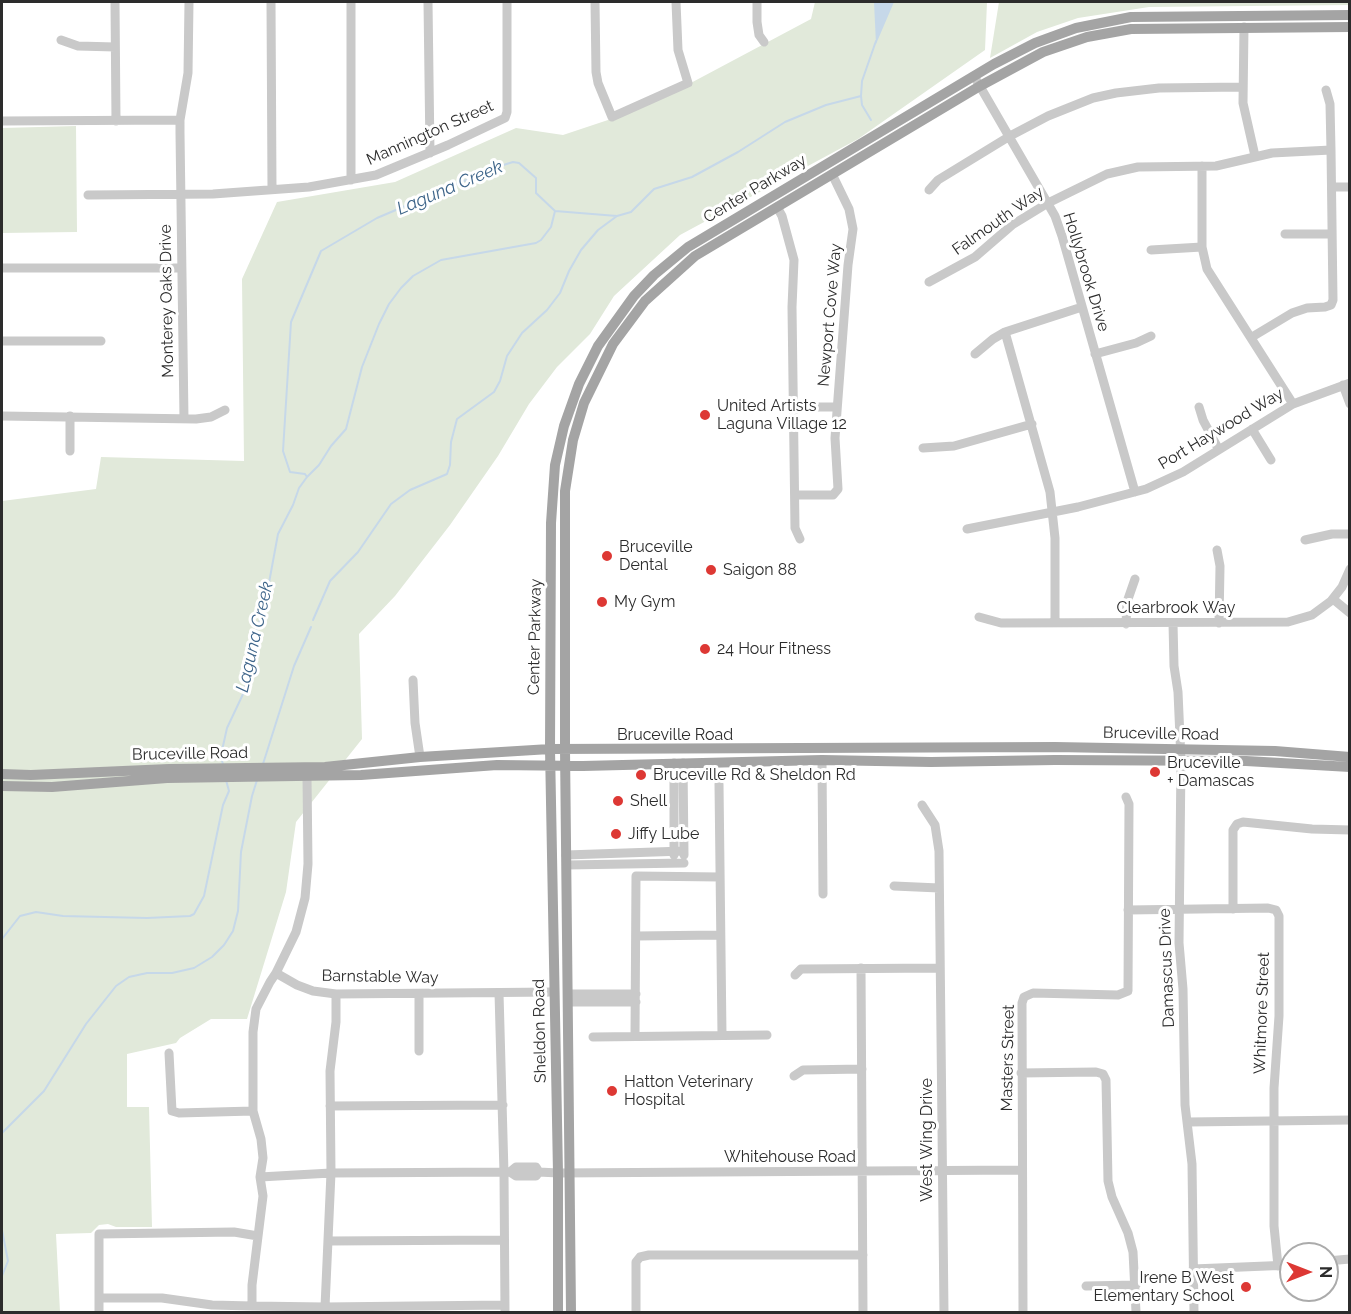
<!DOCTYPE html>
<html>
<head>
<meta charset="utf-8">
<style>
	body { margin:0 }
	#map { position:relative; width:1351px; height:1314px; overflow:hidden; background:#fff; font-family:Raleway,sans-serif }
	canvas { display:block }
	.frame { position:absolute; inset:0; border:3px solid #2c2c2c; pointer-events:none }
	.north { position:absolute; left:1279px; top:1242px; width:60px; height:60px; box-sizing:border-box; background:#fff; border:2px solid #ababab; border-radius:50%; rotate:90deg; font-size:16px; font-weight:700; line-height:24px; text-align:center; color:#2c2c2c }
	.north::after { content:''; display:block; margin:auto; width:21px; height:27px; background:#dd3834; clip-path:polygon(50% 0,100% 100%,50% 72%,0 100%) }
</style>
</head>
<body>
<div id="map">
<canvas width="1351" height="1314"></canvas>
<div class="frame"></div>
<div class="north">N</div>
</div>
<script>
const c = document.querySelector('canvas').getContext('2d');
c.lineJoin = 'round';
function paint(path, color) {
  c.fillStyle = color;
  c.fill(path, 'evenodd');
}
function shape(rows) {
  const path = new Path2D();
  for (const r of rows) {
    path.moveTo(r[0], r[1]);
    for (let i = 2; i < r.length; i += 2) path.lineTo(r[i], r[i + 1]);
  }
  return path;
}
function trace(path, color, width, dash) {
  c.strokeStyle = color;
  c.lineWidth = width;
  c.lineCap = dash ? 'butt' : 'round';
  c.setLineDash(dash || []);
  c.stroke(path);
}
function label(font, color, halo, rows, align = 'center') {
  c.font = font + ' Raleway,sans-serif';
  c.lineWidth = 6;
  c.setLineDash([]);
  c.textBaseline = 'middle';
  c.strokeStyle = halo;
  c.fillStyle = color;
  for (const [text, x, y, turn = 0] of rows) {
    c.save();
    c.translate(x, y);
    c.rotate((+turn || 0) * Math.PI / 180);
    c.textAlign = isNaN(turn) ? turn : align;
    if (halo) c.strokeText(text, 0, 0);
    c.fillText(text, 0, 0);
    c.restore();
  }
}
paint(shape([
	[815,2,987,2,985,50,858,139,680,235,614,296,590,334,557,367,529,404,498,456,450,525,395,596,359,634,362,739,296,822,286,892,247,1019,211,1019,180,1038,176,1043,127,1054,127,1107,149,1107,152,1227,116,1227,108,1224,99,1225,91,1233,56,1234,60,1312,2,1312,2,501,96,489,101,457,244,461,242,279,277,202,395,182,516,128,563,135,611,119,687,85,811,19],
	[999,2,1349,2,1350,5,1149,7,1078,18,1037,32,990,58],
	[76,126,77,232,2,233,2,128]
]), '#e1e9da');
paint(shape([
	[874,2,894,2,876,44]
]), '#c6d8e9');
trace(shape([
	[871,120,862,105,861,96,862,81,876,41],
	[307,477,319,465,331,446,346,429,362,367,379,324,389,304,401,288,413,276,441,260,536,243,541,240,551,227,555,211,617,216],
	[313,620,330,581,358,552,391,504,410,490,447,474,450,465,451,442,457,419,494,392,500,381,507,356,522,333,547,310,560,293,569,271,581,250,598,230,617,216,631,212,654,189,692,177,738,152,785,122,826,105,861,96],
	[263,764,294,666,311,627],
	[223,765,221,755,227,728,244,692,251,650,266,599,278,534,293,505,299,488,307,477,305,474,290,472,283,451,291,322,321,251,377,218,497,167,513,162,519,163,536,178,536,193,555,211],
	[2,939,20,916,36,912,63,916,147,918,190,916,194,914,204,896,223,805,229,791,226,780],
	[2,1133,44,1091,86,1024,116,986,129,977,147,973,172,973,194,968,212,957,224,945,233,931,238,911,241,852,252,796,257,780],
	[2,1230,8,1261,2,1276]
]), '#c6d8e9', 2);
trace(shape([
	[115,2,116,121],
	[271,2,272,189],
	[351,2,351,180],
	[428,2,430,153],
	[595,2,596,72,598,83,612,117,688,83,678,50,676,2],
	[757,2,757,22,759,35,764,42],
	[1244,27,1243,103,1255,156],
	[61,40,78,46,115,47],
	[974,76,1055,216,1062,236,1135,492],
	[2,121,180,120],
	[1202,166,1202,247,1207,269,1293,404],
	[1332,187,1350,187],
	[929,190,938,180,1010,136,1048,116,1093,98,1116,93,1159,88,1243,87],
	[88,195,213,194,309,187,376,175,448,145,505,118,507,112,507,2],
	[777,207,782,216,794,260,792,307,795,528,800,539],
	[1285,234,1332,234],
	[1151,250,1202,247],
	[2,268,181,268],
	[929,282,975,257,1012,225,1048,203,1107,174,1138,167,1216,166,1272,153,1331,150],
	[1005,332,1050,492,1055,538,1055,623],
	[1252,337,1292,313,1307,308,1325,307,1331,305,1333,300,1331,150,1330,104,1326,90],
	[2,341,101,341],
	[975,354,993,339,1005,332,1082,307],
	[1095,354,1136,343,1151,336],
	[1343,385,1350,404],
	[794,407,837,407],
	[1199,407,1203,420,1218,448],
	[2,416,196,419,211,417,225,410],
	[70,416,70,451],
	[184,419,180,133,180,120,188,73,189,2],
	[1252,429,1271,460],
	[923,448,954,446,1032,424],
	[795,495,833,495,838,489,835,438,848,265,853,229,849,209,832,174],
	[967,529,1078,507,1146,489,1183,472,1293,404,1350,383],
	[1305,540,1332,534,1350,534],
	[1217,550,1220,566,1219,623],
	[1333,599,1350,613],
	[979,617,1001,623,1288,622,1312,615,1331,601,1342,587,1350,569],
	[1173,623,1174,666,1178,692,1181,761,1179,943,1183,989,1185,1105,1192,1164,1194,1312],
	[1126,624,1127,602,1135,579],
	[413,680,415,723,420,757],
	[822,760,823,894],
	[674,763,674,855],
	[683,763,684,855],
	[719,784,722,1035],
	[922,805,935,825,939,851,944,1312],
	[566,855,684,851],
	[567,865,684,863],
	[894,886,939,888],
	[1233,909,1233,830,1237,824,1243,822,1312,829,1350,830],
	[1128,910,1268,908,1276,910,1279,916,1279,1016,1274,1088,1274,1226,1278,1266],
	[637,936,720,935],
	[861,968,863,1312],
	[276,973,296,932,305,898,308,864,307,777],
	[795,975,801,969,940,968],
	[499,993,504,1173,505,1312],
	[336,994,336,1022,330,1071,331,1173,325,1307,505,1305],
	[419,994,419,1051],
	[568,994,636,994],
	[568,1002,636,1002],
	[635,1036,636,876,720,877],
	[593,1037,767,1035],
	[169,1053,172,1111,179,1113,253,1111],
	[1021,1073,1096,1072,1103,1074,1106,1080,1108,1181,1112,1197,1128,1233,1133,1252,1136,1312],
	[794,1076,803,1070,862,1069],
	[330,1106,503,1105],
	[1188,1122,1350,1120],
	[539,1172,558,1173,1022,1170],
	[260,1177,331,1173,510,1172,516,1176,536,1176,539,1172,536,1167,516,1167,510,1172],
	[329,1241,504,1240],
	[1327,1261,1350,1259],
	[1193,1269,1291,1265],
	[1086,1286,1136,1285],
	[99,1298,162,1298,212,1305,252,1306],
	[99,1312,99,1234,234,1232,258,1236],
	[325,1312,325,1307,252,1306,252,1285,263,1196,260,1177,263,1158,261,1139,253,1111,253,1032,256,1009,270,982,276,973,297,985,313,991,336,994,554,992],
	[636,1312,636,1262,640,1257,649,1255,863,1255],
	[1023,1312,1022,1003,1024,997,1033,993,1118,995,1128,991,1129,804,1126,797]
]), '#c9c9c9', 9);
trace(shape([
	[2,774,31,775,169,769,325,767,420,757,550,749,1055,747,1275,751,1350,757],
	[2,786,52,787,167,778,361,775,497,765,583,766,822,760,931,762,1055,760,1246,761,1350,767],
	[558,1312,558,1173,550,749,551,523,555,465,564,426,579,384,598,346,634,296,654,275,688,247,994,64,1035,43,1076,28,1131,17,1350,15],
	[571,1312,565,749,565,491,573,440,584,403,613,344,645,301,695,256,980,86,1043,52,1087,37,1131,29,1350,27]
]), '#a4a4a4', 10);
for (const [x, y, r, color] of [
	[705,415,6,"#dd3834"],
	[607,556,6,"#dd3834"],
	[711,570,6,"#dd3834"],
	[602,602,6,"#dd3834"],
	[705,649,6,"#dd3834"],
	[1155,772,6,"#dd3834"],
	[641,775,6,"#dd3834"],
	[618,801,6,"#dd3834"],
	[616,834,6,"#dd3834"],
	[612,1091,6,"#dd3834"],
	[1246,1287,6,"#dd3834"]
]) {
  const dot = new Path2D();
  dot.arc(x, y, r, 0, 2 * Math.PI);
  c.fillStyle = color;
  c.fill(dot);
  trace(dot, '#fff', 2);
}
label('16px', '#2c2c2c', '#fff', [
	["Mannington Street",430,133,-24],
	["Center Parkway",755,189,-31],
	["Falmouth Way",998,221,-35],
	["Hollybrook Drive",1086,272,73],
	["Monterey Oaks Drive",167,301,-91],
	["Newport Cove Way",830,315,-85],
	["Port Haywood Way",1221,429,-31],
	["Clearbrook Way",1176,608],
	["Center Parkway",535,637,-89],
	["Bruceville Road",1161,734,1],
	["Bruceville Road",675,735],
	["Bruceville Road",190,754,-1],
	["Damascus Drive",1167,968,-92],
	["Barnstable Way",380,977,1],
	["Whitmore Street",1262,1013,-88],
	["Sheldon Road",540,1031,-91],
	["Masters Street",1008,1058,-89],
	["West Wing Drive",927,1140,-90],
	["Whitehouse Road",790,1157]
]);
label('16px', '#2c2c2c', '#fff', [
	["United Artists",717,406],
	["Laguna Village 12",717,424],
	["Bruceville",619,547],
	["Dental",619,565],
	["Saigon 88",723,570],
	["My Gym",614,602],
	["24 Hour Fitness",717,649],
	["Bruceville",1167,763],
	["+ Damascas",1167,781],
	["Bruceville Rd & Sheldon Rd",653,775],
	["Shell",630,801],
	["Jiffy Lube",628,834],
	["Hatton Veterinary",624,1082],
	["Hospital",624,1100],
	["Irene B West",1234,1278,"right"],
	["Elementary School",1234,1296,"right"]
], 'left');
label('italic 18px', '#3e658a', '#fff', [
	["Laguna Creek",450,188,-23],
	["Laguna Creek",255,637,-77]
]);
</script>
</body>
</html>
